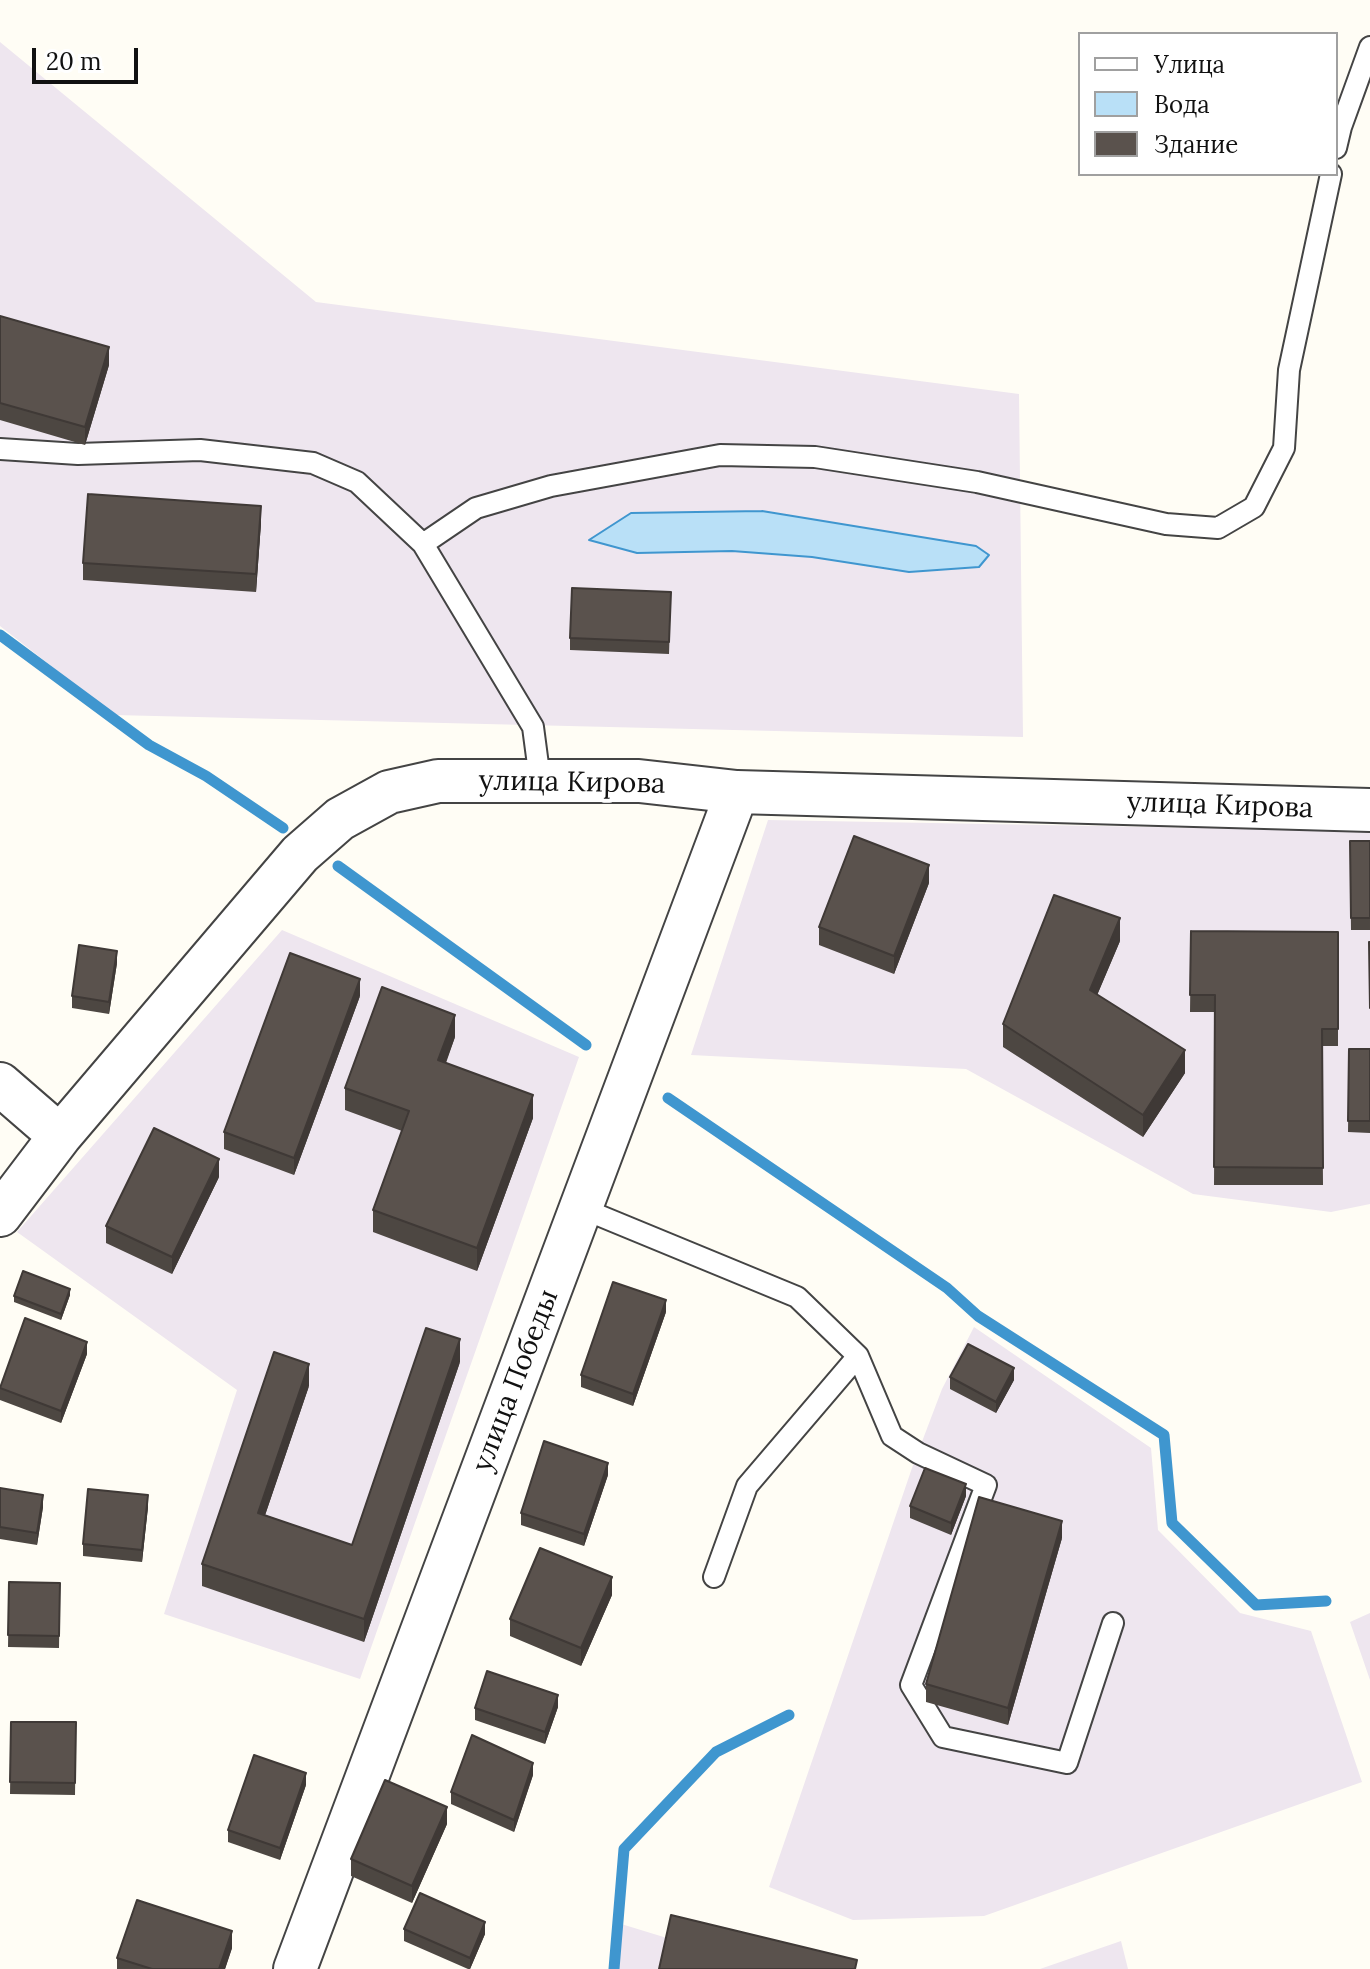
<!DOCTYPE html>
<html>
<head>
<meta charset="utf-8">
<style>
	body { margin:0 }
	#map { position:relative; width:1370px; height:1969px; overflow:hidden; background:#fffdf5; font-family:Lora,serif }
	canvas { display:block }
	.legend { position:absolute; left:1078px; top:32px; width:260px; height:144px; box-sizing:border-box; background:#fff; border:2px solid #a0a0a0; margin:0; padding:10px 14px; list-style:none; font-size:24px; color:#111 }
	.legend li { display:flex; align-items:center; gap:16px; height:40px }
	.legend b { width:40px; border:2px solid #a0a0a0 }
	.scale { position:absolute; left:32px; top:48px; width:106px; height:36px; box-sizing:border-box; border:4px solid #111; border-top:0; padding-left:10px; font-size:24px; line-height:28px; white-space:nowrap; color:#111; -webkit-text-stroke:6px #fff; paint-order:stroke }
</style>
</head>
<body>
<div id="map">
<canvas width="1370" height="1969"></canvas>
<ul class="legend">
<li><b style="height:10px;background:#fff"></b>Улица</li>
<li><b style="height:22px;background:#b9e0f7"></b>Вода</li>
<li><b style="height:22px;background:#5a524d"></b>Здание</li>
</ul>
<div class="scale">20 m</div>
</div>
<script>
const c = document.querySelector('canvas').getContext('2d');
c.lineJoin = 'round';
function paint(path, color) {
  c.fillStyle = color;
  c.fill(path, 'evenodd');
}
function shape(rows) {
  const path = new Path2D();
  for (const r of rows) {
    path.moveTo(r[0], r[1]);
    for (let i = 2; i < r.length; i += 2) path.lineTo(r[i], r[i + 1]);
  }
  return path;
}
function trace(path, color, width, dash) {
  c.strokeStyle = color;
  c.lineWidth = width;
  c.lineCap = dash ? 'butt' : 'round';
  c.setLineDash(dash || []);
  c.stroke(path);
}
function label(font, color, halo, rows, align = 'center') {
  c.font = font + ' Lora,serif';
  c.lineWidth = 8;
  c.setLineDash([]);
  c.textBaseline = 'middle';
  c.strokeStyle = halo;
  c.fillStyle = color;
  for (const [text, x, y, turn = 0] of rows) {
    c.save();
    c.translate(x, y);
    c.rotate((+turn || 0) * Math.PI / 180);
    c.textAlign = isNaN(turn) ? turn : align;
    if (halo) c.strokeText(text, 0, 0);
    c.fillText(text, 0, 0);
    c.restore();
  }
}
paint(shape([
	[0,42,316,302,1019,394,1023,737,114,715,0,626],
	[768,820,1370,831,1370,1204,1331,1212,1193,1194,966,1069,691,1055],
	[282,930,579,1057,360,1679,164,1614,237,1390,17,1232],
	[974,1327,1151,1448,1158,1530,1240,1613,1311,1631,1362,1782,984,1916,853,1920,769,1887,912,1468,942,1389],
	[1370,1613,1370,1680,1350,1622],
	[618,1923,768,1969,616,1969],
	[1121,1941,1128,1969,1040,1969]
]), '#eee6ef');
const water = shape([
	[762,511,976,546,989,555,979,567,909,572,812,557,732,551,637,553,589,540,631,513,762,511]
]);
paint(water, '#b9e0f7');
trace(water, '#3f96cf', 2);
trace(shape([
	[0,635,149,745,206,776,283,828],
	[338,866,586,1045],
	[668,1098,947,1288,978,1316,1164,1435,1172,1523,1256,1605,1326,1601],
	[614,1969,624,1849,716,1752,789,1715]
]), '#3f96cf', 11);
const service = shape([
	[1336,148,1341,127,1370,47],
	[0,449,78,454,200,450,313,463,357,482,423,544,476,508,551,486,720,455,815,457,977,482,1166,524,1218,528,1254,507,1284,448,1289,370,1331,174],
	[423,544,533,727,540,780],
	[581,1208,797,1297,858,1356,892,1436,918,1453,986,1485,911,1685,943,1737,1067,1763,1113,1623],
	[714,1577,747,1486,858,1356]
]);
const minor = shape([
	[0,1084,60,1136],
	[0,1215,60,1136,300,854,340,819,389,792,438,781,639,781,737,792,1370,810],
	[295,1969,737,792]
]);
trace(service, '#444', 24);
trace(minor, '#444', 46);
trace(service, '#fff', 20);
trace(minor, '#fff', 42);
paint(shape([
	[0,316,109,365,85,445,0,420],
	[261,523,256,592,83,580,83,563],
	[671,592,669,654,570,650,570,638],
	[1350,841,1370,841,1370,930,1351,930],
	[929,883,894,974,819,945,819,927],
	[1191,931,1338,932,1338,1046,1322,1046,1323,1185,1214,1185,1215,1012,1190,1012],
	[1120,941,1097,995,1185,1073,1143,1137,1003,1047,1003,1024],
	[117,963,109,1014,72,1008,72,996],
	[360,996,294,1175,224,1149,224,1132],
	[455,1037,446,1063,533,1118,477,1271,373,1232,373,1210,402,1131,345,1110,345,1088],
	[1349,1049,1370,1049,1370,1133,1348,1132],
	[219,1177,172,1274,106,1243,106,1226],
	[70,1295,61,1320,14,1302,14,1296],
	[666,1312,633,1406,581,1387,581,1375],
	[87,1354,61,1423,0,1400,0,1388],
	[460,1362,364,1642,202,1586,202,1564,309,1386,265,1515,352,1545],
	[950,1377,1014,1380,996,1413,950,1389],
	[608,1475,584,1546,521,1525,521,1513],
	[0,1488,43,1507,37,1545,0,1539],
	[966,1496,951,1535,910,1518,910,1506],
	[148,1507,142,1562,83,1556,83,1544],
	[1062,1538,1008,1725,926,1702,926,1684],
	[9,1582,60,1583,59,1648,8,1647],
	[612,1595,581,1666,510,1636,510,1619],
	[558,1707,545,1744,475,1720,475,1708],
	[11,1722,76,1722,75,1795,10,1794],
	[533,1775,514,1832,451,1804,451,1792],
	[306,1785,280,1860,228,1842,228,1830],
	[447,1824,412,1903,351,1876,351,1859],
	[404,1929,485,1934,470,1969,468,1969,404,1941],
	[232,1948,225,1969,117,1969,117,1958]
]), '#4d4742');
paint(shape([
	[109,347,109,365,85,445,85,427],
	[261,506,261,523,256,592,256,574],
	[929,865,929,883,894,974,894,956],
	[1120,918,1120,941,1090,1012,1090,990],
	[117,951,117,963,109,1014,109,1002],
	[360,979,360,996,294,1175,294,1158],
	[455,1015,455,1037,438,1083,438,1060],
	[1185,1050,1185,1073,1143,1137,1143,1115],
	[533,1095,533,1118,477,1271,477,1248],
	[219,1159,219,1177,172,1274,172,1257],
	[70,1289,70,1295,61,1320,61,1314],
	[666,1300,666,1312,633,1406,633,1394],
	[460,1339,460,1362,364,1642,364,1619],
	[87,1342,87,1354,61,1423,61,1411],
	[309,1364,309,1386,258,1536,258,1513],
	[1014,1368,1014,1380,996,1413,996,1402],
	[608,1463,608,1475,584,1546,584,1534],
	[966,1484,966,1496,951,1535,951,1523],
	[43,1495,43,1507,37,1545,37,1533],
	[148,1495,148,1507,142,1562,142,1550],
	[1062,1521,1062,1538,1008,1725,1008,1708],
	[612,1577,612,1595,581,1666,581,1648],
	[558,1695,558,1707,545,1744,545,1732],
	[533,1763,533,1775,514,1832,514,1820],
	[306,1773,306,1785,280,1860,280,1848],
	[447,1807,447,1824,412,1903,412,1886],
	[485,1922,485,1934,470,1969,470,1958],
	[232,1931,232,1948,225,1969,219,1969]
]), '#3f3936');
const building = shape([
	[0,316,109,347,85,427,0,403,0,316],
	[88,494,261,506,256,574,83,563,88,494],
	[572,588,671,592,669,642,570,638,572,588],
	[854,836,929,865,894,956,819,927,854,836],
	[1350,841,1370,841,1370,918,1351,918,1350,841],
	[1054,895,1120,918,1090,990,1185,1050,1143,1115,1003,1024,1054,895],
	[1191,931,1338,932,1338,1029,1322,1029,1323,1168,1214,1167,1215,995,1190,995,1191,931],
	[1369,942,1370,942,1370,1008,1369,942],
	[79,945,117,951,109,1002,72,996,79,945],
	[290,953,360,979,294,1158,224,1132,290,953],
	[382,987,455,1015,438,1060,533,1095,477,1248,373,1210,409,1111,345,1088,382,987],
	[1349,1049,1370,1049,1370,1121,1348,1121,1349,1049],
	[154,1128,219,1159,172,1257,106,1226,154,1128],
	[23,1271,70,1289,61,1314,14,1296,23,1271],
	[613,1282,666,1300,633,1394,581,1375,613,1282],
	[25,1318,87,1342,61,1411,0,1388,25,1318],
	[426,1328,460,1339,364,1619,202,1564,274,1352,309,1364,258,1513,352,1545,426,1328],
	[968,1344,1014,1368,996,1402,950,1377,968,1344],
	[544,1441,608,1463,584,1534,521,1513,544,1441],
	[925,1468,966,1484,951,1523,910,1506,925,1468],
	[0,1488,43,1495,37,1533,0,1527,0,1488],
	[88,1489,148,1495,142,1550,83,1544,88,1489],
	[979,1497,1062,1521,1008,1708,926,1684,979,1497],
	[540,1548,612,1577,581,1648,510,1619,540,1548],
	[9,1582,60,1583,59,1636,8,1635,9,1582],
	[487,1671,558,1695,545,1732,475,1708,487,1671],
	[11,1722,76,1722,75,1783,10,1782,11,1722],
	[472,1735,533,1763,514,1820,451,1792,472,1735],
	[254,1755,306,1773,280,1848,228,1830,254,1755],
	[385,1780,447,1807,412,1886,351,1859,385,1780],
	[420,1893,485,1922,470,1958,404,1929,420,1893],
	[137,1900,232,1931,219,1969,152,1969,117,1958,137,1900],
	[671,1915,857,1960,855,1969,659,1969,671,1915]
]);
paint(building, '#5a524d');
trace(building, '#3f3936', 2);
label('28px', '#111', '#fff', [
	["улица Кирова",572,783,1],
	["улица Кирова",1220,806,2],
	["улица Победы",516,1381,-69]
]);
</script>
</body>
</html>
